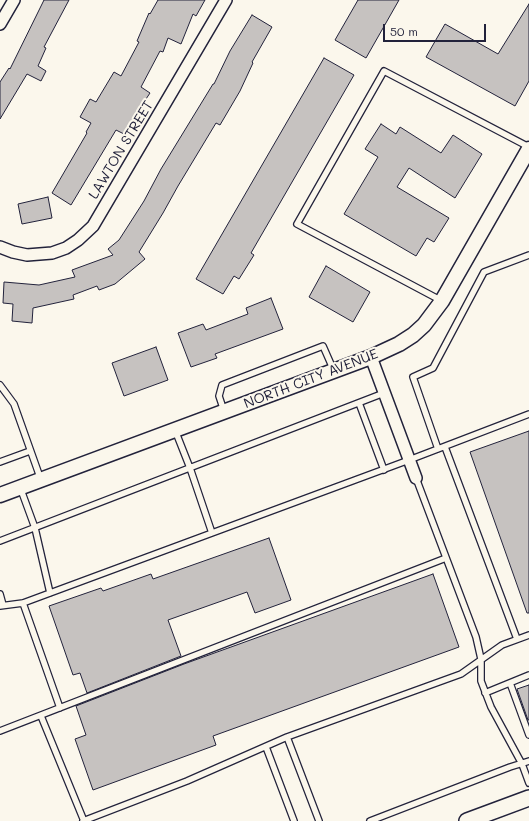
<!DOCTYPE html>
<html>
<head>
<meta charset="utf-8">
<style>
	body { margin:0 }
	#map { position:relative; width:529px; height:821px; overflow:hidden; background:#fbf7ec; font-family:Mali,sans-serif }
	canvas { display:block }
	.scale { position:absolute; left:383px; top:24px; width:103px; height:18px; box-sizing:border-box; border:2px solid #22223b; border-top:0; padding-left:5px; font-size:12px; line-height:14px; white-space:nowrap; color:#22223b; -webkit-text-stroke:3px #fbf7ec; paint-order:stroke }
</style>
</head>
<body>
<div id="map">
<canvas width="529" height="821"></canvas>
<div class="scale">50 m</div>
</div>
<script>
const c = document.querySelector('canvas').getContext('2d');
c.lineJoin = 'round';
function paint(path, color) {
  c.fillStyle = color;
  c.fill(path, 'evenodd');
}
function shape(rows) {
  const path = new Path2D();
  for (const r of rows) {
    path.moveTo(r[0], r[1]);
    for (let i = 2; i < r.length; i += 2) path.lineTo(r[i], r[i + 1]);
  }
  return path;
}
function trace(path, color, width, dash) {
  c.strokeStyle = color;
  c.lineWidth = width;
  c.lineCap = dash ? 'butt' : 'round';
  c.setLineDash(dash || []);
  c.stroke(path);
}
function label(font, color, halo, rows, align = 'center') {
  c.font = font + ' Mali,sans-serif';
  c.lineWidth = 4;
  c.setLineDash([]);
  c.textBaseline = 'middle';
  c.strokeStyle = halo;
  c.fillStyle = color;
  for (const [text, x, y, turn = 0] of rows) {
    c.save();
    c.translate(x, y);
    c.rotate((+turn || 0) * Math.PI / 180);
    c.textAlign = isNaN(turn) ? turn : align;
    if (halo) c.strokeText(text, 0, 0);
    c.fillText(text, 0, 0);
    c.restore();
  }
}
const building = shape([
	[44,0,69,0,44,47,46,48,38,66,46,71,41,81,27,74,0,119,0,82,9,68,10,69,44,0],
	[158,0,205,0,196,16,193,14,181,44,168,38,163,52,160,51,141,87,150,93,142,105,126,135,116,130,71,205,52,193,87,133,86,132,91,123,80,117,90,99,96,102,114,72,121,76,139,42,137,41,149,13,150,14,158,0],
	[358,0,399,0,366,58,335,40,358,0],
	[529,4,529,81,515,106,426,57,445,24,498,54,529,4],
	[252,15,272,27,252,62,253,63,240,91,220,125,216,123,178,186,163,213,139,252,145,259,115,284,99,290,97,286,73,295,74,299,33,308,32,323,12,321,13,304,3,303,4,282,39,285,75,277,72,270,113,255,108,249,119,240,144,201,161,169,213,84,214,84,230,51,252,15],
	[324,58,354,75,251,253,254,255,239,279,234,276,223,294,196,279,324,58],
	[381,124,396,134,400,127,441,153,453,135,482,154,455,198,409,168,397,187,449,218,434,242,427,238,416,256,344,214,378,157,365,149,381,124],
	[48,197,52,218,22,224,18,204,48,197],
	[326,266,370,292,353,322,309,297,326,266],
	[271,298,283,329,215,354,217,358,191,367,178,333,203,324,206,330,248,314,246,308,271,298],
	[156,347,168,380,124,396,112,363,156,347],
	[529,431,529,613,527,613,470,452,529,431],
	[269,538,291,600,255,613,247,592,168,620,181,656,87,693,80,673,73,675,49,606,101,588,103,591,151,574,153,579,269,538],
	[433,574,459,647,213,736,216,745,93,790,75,739,86,735,76,706,184,664,433,574],
	[529,685,529,720,528,720,517,689,529,685]
]);
paint(building, '#c6c2c0');
trace(building, '#22223b', 1);
const service = shape([
	[442,301,297,224,384,71,529,147],
	[0,385,14,404,41,480],
	[359,403,384,470],
	[224,411,219,396,222,385,323,346,334,371],
	[175,430,190,468,212,533],
	[445,447,517,639],
	[438,449,413,377,433,368,484,272,529,255],
	[0,462,30,451],
	[416,478,476,637,481,659,481,681,491,707,522,764,529,783],
	[20,487,35,528,50,593],
	[0,541,384,393],
	[0,594,3,605],
	[23,603,60,708],
	[0,606,23,603,409,460,529,414],
	[510,683,529,735],
	[485,693,529,675],
	[41,716,84,821],
	[0,731,446,558],
	[287,737,319,821],
	[266,747,294,821],
	[83,821,187,781,287,737,461,674,502,645,529,635],
	[370,821,510,767,529,761]
]);
const minor = shape([
	[0,24,14,0],
	[0,247,13,252,27,255,52,253,66,248,78,240,93,226,226,0],
	[371,357,416,478]
]);
const tertiary = shape([
	[0,495,371,357,399,344,413,335,424,325,442,301,529,149]
]);
const secondary = shape([
	[467,821,529,798]
]);
trace(service, '#22223b', 8);
trace(minor, '#22223b', 14);
trace(tertiary, '#22223b', 17);
trace(secondary, '#22223b', 18);
trace(service, '#fbf7ec', 5.5);
trace(minor, '#fbf7ec', 11);
trace(tertiary, '#fbf7ec', 14);
trace(secondary, '#fbf7ec', 15);
label('14px', '#22223b', '#fbf7ec', [
	["LAWTON STREET",121,150,-59],
	["NORTH CITY AVENUE",311,379,-21]
]);
</script>
</body>
</html>
